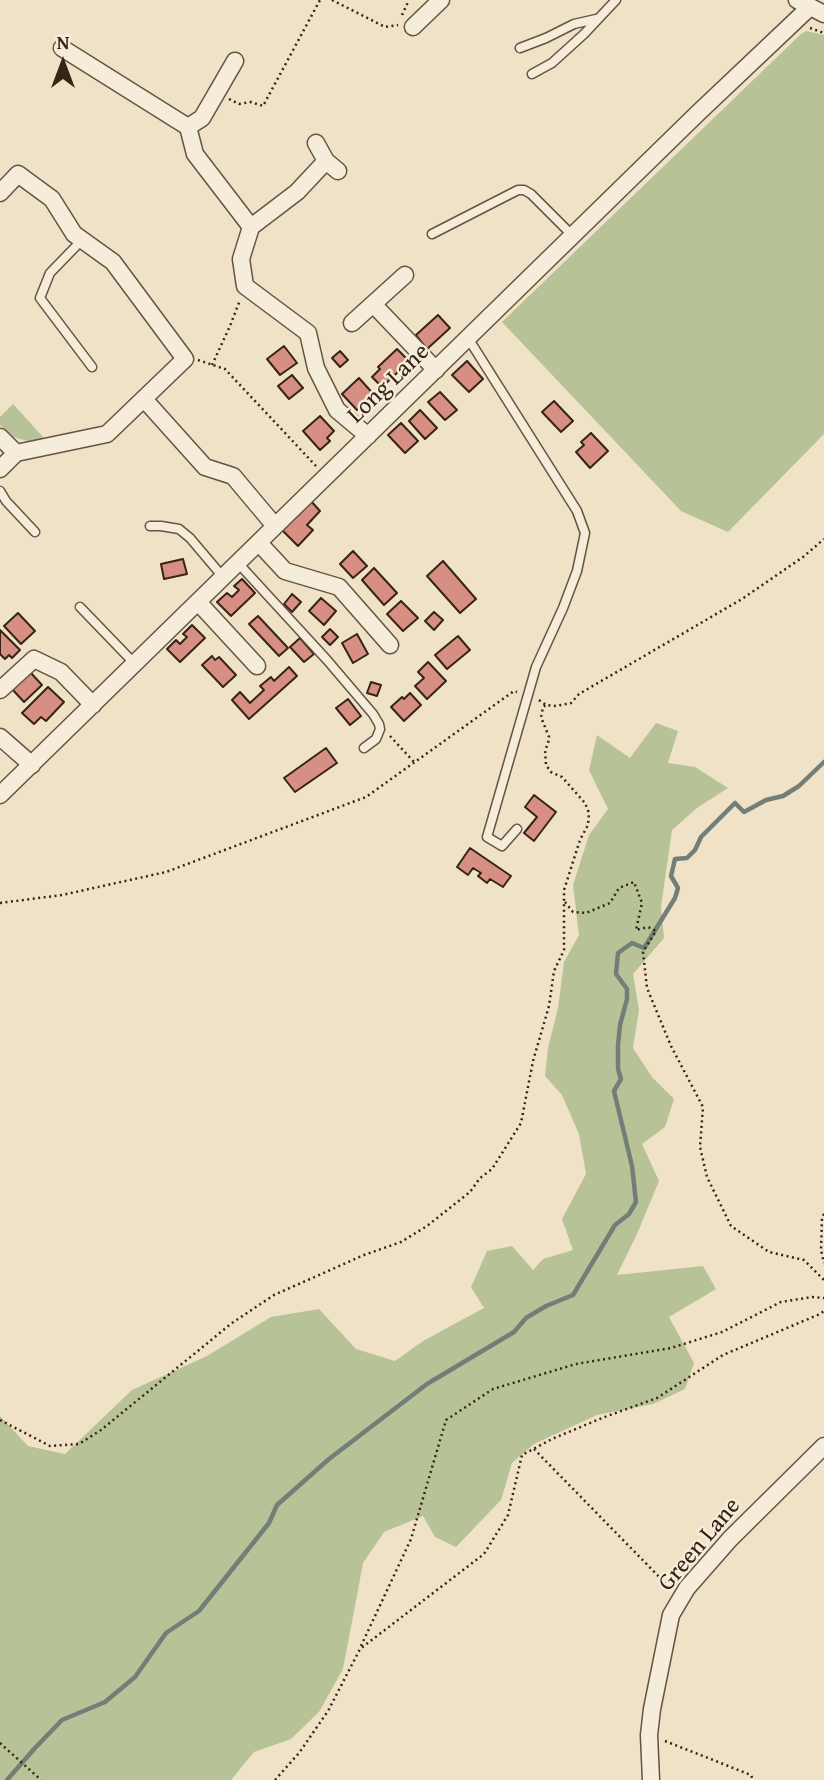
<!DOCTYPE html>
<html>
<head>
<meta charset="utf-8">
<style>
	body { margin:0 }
	#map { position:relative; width:824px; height:1780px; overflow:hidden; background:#efe2c6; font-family:"Gentium Book Plus",serif }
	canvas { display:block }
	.north { position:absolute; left:28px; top:28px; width:70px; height:70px; -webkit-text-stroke:5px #f5ecda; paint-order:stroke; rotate:0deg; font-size:19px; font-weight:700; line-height:28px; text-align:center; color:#372317 }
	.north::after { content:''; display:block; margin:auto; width:24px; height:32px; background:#372317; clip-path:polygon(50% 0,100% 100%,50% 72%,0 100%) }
</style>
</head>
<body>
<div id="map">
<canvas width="824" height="1780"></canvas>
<div class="north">N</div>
</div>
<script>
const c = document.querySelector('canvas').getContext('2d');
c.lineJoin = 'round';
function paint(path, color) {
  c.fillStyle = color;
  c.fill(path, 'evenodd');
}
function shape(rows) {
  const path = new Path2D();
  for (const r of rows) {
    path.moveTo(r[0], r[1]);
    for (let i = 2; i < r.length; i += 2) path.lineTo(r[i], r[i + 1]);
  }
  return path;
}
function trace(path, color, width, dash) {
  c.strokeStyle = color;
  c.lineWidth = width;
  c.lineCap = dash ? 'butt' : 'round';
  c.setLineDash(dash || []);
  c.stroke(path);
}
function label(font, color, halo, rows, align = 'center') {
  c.font = font + ' "Gentium Book Plus",serif';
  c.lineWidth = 5;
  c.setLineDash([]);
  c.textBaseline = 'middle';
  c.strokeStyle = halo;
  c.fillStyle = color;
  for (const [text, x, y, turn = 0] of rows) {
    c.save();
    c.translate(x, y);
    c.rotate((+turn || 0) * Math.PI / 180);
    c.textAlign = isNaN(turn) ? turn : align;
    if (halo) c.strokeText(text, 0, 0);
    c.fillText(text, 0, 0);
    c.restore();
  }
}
paint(shape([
	[806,31,824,35,824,434,728,532,681,511,502,322,801,34],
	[13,404,44,438,36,441,27,441,10,436,0,425,0,417],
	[656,723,678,731,668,763,695,767,728,788,697,808,672,830,661,907,664,938,633,974,639,1010,633,1048,652,1077,674,1099,665,1127,642,1144,659,1181,637,1234,617,1275,703,1266,716,1289,669,1317,694,1363,685,1389,653,1404,597,1415,534,1444,512,1463,501,1500,456,1547,435,1537,423,1516,384,1532,363,1563,343,1669,319,1712,291,1739,254,1752,231,1780,0,1780,0,1416,28,1446,65,1454,132,1390,207,1356,271,1317,319,1309,356,1349,395,1361,423,1341,484,1308,471,1287,487,1251,512,1246,533,1270,543,1259,573,1250,562,1219,586,1174,579,1134,562,1095,545,1076,548,1048,558,1008,564,962,579,935,573,885,589,835,608,809,589,770,597,735,630,758]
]), '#b7c396');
trace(shape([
	[7,1780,35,1748,62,1720,105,1702,135,1677,166,1633,199,1611,269,1523,277,1505,329,1459,427,1384,514,1332,526,1318,546,1306,573,1295,615,1225,629,1214,636,1202,632,1166,614,1091,621,1079,618,1069,618,1045,620,1025,627,999,627,989,616,974,618,953,632,943,644,948,649,940,675,898,678,888,671,876,675,859,687,858,695,850,701,837,735,803,744,812,766,800,783,796,799,786,824,762]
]), '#727f78', 4.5);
const building = shape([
	[438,315,450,328,427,349,416,335,438,315],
	[284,346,297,363,280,375,267,359,284,346],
	[397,349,412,364,404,372,401,369,382,387,372,377,380,369,378,367,397,349],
	[340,351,348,360,340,367,332,358,340,351],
	[467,361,483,379,469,392,452,375,467,361],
	[292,375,303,388,289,399,278,386,292,375],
	[359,378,376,397,368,405,366,402,357,410,342,394,359,378],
	[440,392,457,410,445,420,428,402,440,392],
	[554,401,573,421,561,432,542,412,554,401],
	[420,410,437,428,425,439,409,421,420,410],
	[320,416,334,431,327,438,330,441,320,450,303,431,320,416],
	[401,423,418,441,405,453,388,435,401,423],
	[591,433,608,451,590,468,576,452,584,445,581,442,591,433],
	[310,500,320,511,307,525,313,530,298,546,281,529,310,500],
	[353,551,367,566,353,578,340,564,353,551],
	[183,559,187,574,164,579,161,564,183,559],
	[443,561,476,599,460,613,427,576,443,561],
	[374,568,397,593,384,605,362,580,374,568],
	[242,579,255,593,231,616,217,602,227,593,232,597,239,590,234,586,242,579],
	[292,594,301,602,292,612,284,604,292,594],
	[321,598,336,611,324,625,309,611,321,598],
	[401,601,418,618,403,631,387,614,401,601],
	[434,612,443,620,434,630,425,621,434,612],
	[18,613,35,631,21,644,4,626,18,613],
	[258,616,288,648,279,656,249,624,258,616],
	[192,625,205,638,180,662,167,649,176,640,180,644,187,637,183,634,192,625],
	[330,629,338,637,330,645,322,637,330,629],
	[0,630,20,650,12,658,9,655,5,659,0,654,0,630],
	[357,634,368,654,353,663,342,643,357,634],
	[458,636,470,650,447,669,435,655,458,636],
	[300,638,314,654,304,662,290,647,300,638],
	[212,656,215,660,219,657,236,675,223,687,202,665,212,656],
	[428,662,446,681,427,699,415,686,424,678,418,672,428,662],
	[289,667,297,676,249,719,232,700,240,692,250,703,264,690,260,686,271,677,274,681,289,667],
	[30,672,42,685,24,702,12,689,30,672],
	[371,682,381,685,377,696,367,693,371,682],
	[48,687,64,702,46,721,41,717,34,724,22,713,48,687],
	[410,693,421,705,404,721,391,707,402,697,404,699,410,693],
	[348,699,361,716,350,725,336,708,348,699],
	[326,748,337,763,295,792,284,778,326,748],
	[534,795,556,812,534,841,524,833,537,817,525,807,534,795],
	[470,848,511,876,503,887,490,879,487,883,478,876,481,873,473,868,468,875,457,867,470,848]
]);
paint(building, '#d68f82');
trace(building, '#372317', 2);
const lane = shape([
	[520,48,546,38,574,24,596,19],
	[532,74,552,63,584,34,616,0],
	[432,234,518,190,524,190,531,194,573,236],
	[82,240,50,273,40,298,92,367],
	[468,338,577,511,585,533,577,571,563,608,536,667,487,837,502,846,517,829],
	[0,491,6,501,35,532],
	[150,526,161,526,179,529,190,538,223,577],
	[238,563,327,660,373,714,379,724,380,729,376,739,364,748],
	[80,607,135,664]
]);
const street = shape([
	[797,0,824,14],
	[413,27,441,0],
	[62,48,188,127,195,154,251,227,241,259,245,286,308,333,316,368,337,410,368,436],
	[188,127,202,118,235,61],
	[316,143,326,161,338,171],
	[0,193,18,174,52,199,74,234,113,262,185,359,107,434,16,453,0,469],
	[251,227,297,192,326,161],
	[373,304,436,370],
	[352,323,405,275],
	[144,399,205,467,233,476,275,526],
	[0,437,16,453],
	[259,543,285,571,339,587,390,645],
	[198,602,257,666],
	[0,690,34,659,61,672,93,705],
	[0,737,32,765],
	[0,795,698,113,810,7],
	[651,1780,649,1735,652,1709,671,1615,687,1588,730,1539,824,1446]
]);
trace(lane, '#655343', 11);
trace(street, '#655343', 19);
trace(shape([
	[332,0,385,27,398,25],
	[402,15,409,0],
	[810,28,824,33],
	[229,99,239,104,251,102,263,106,320,0],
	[198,360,225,369,316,466],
	[212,365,230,326,240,300],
	[539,700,546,705,556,706,571,703,579,694,742,599,803,557,824,539],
	[390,736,414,762],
	[565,902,573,912,586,913,610,903,619,888,634,882,642,903,636,930,648,927,656,931,643,952,647,988,671,1046,703,1107,700,1147,707,1177,731,1226,769,1252,804,1260,824,1280],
	[0,903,62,895,166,872,366,797,514,691,517,692],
	[824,1214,822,1217,821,1250,824,1263],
	[0,1420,50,1446,79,1444,101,1430,232,1323,274,1295,364,1255,401,1242,427,1226,470,1192,480,1178,492,1169,521,1123,533,1061,549,1006,554,971,564,950,564,890,580,840,588,825,589,813,585,803,562,777,551,772,546,765,545,750,548,744,549,737,541,717,543,707,546,705],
	[534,1449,671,1589],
	[361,1646,411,1539,446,1420,493,1389,576,1364,671,1348,722,1332,781,1302,812,1297,824,1298],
	[665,1741,751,1775,753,1780],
	[0,1743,41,1780],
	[275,1780,299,1753,328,1711,360,1649,484,1554,508,1515,522,1455,552,1439,602,1418,657,1398,723,1355,820,1314,824,1311]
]), '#372317', 2.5, [2, 3.5]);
trace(lane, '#f5ecda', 8);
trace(street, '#f5ecda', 16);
label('24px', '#372317', '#f5ecda', [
	["Long Lane",389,384,-44],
	["Green Lane",700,1545,-50]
]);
</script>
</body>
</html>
